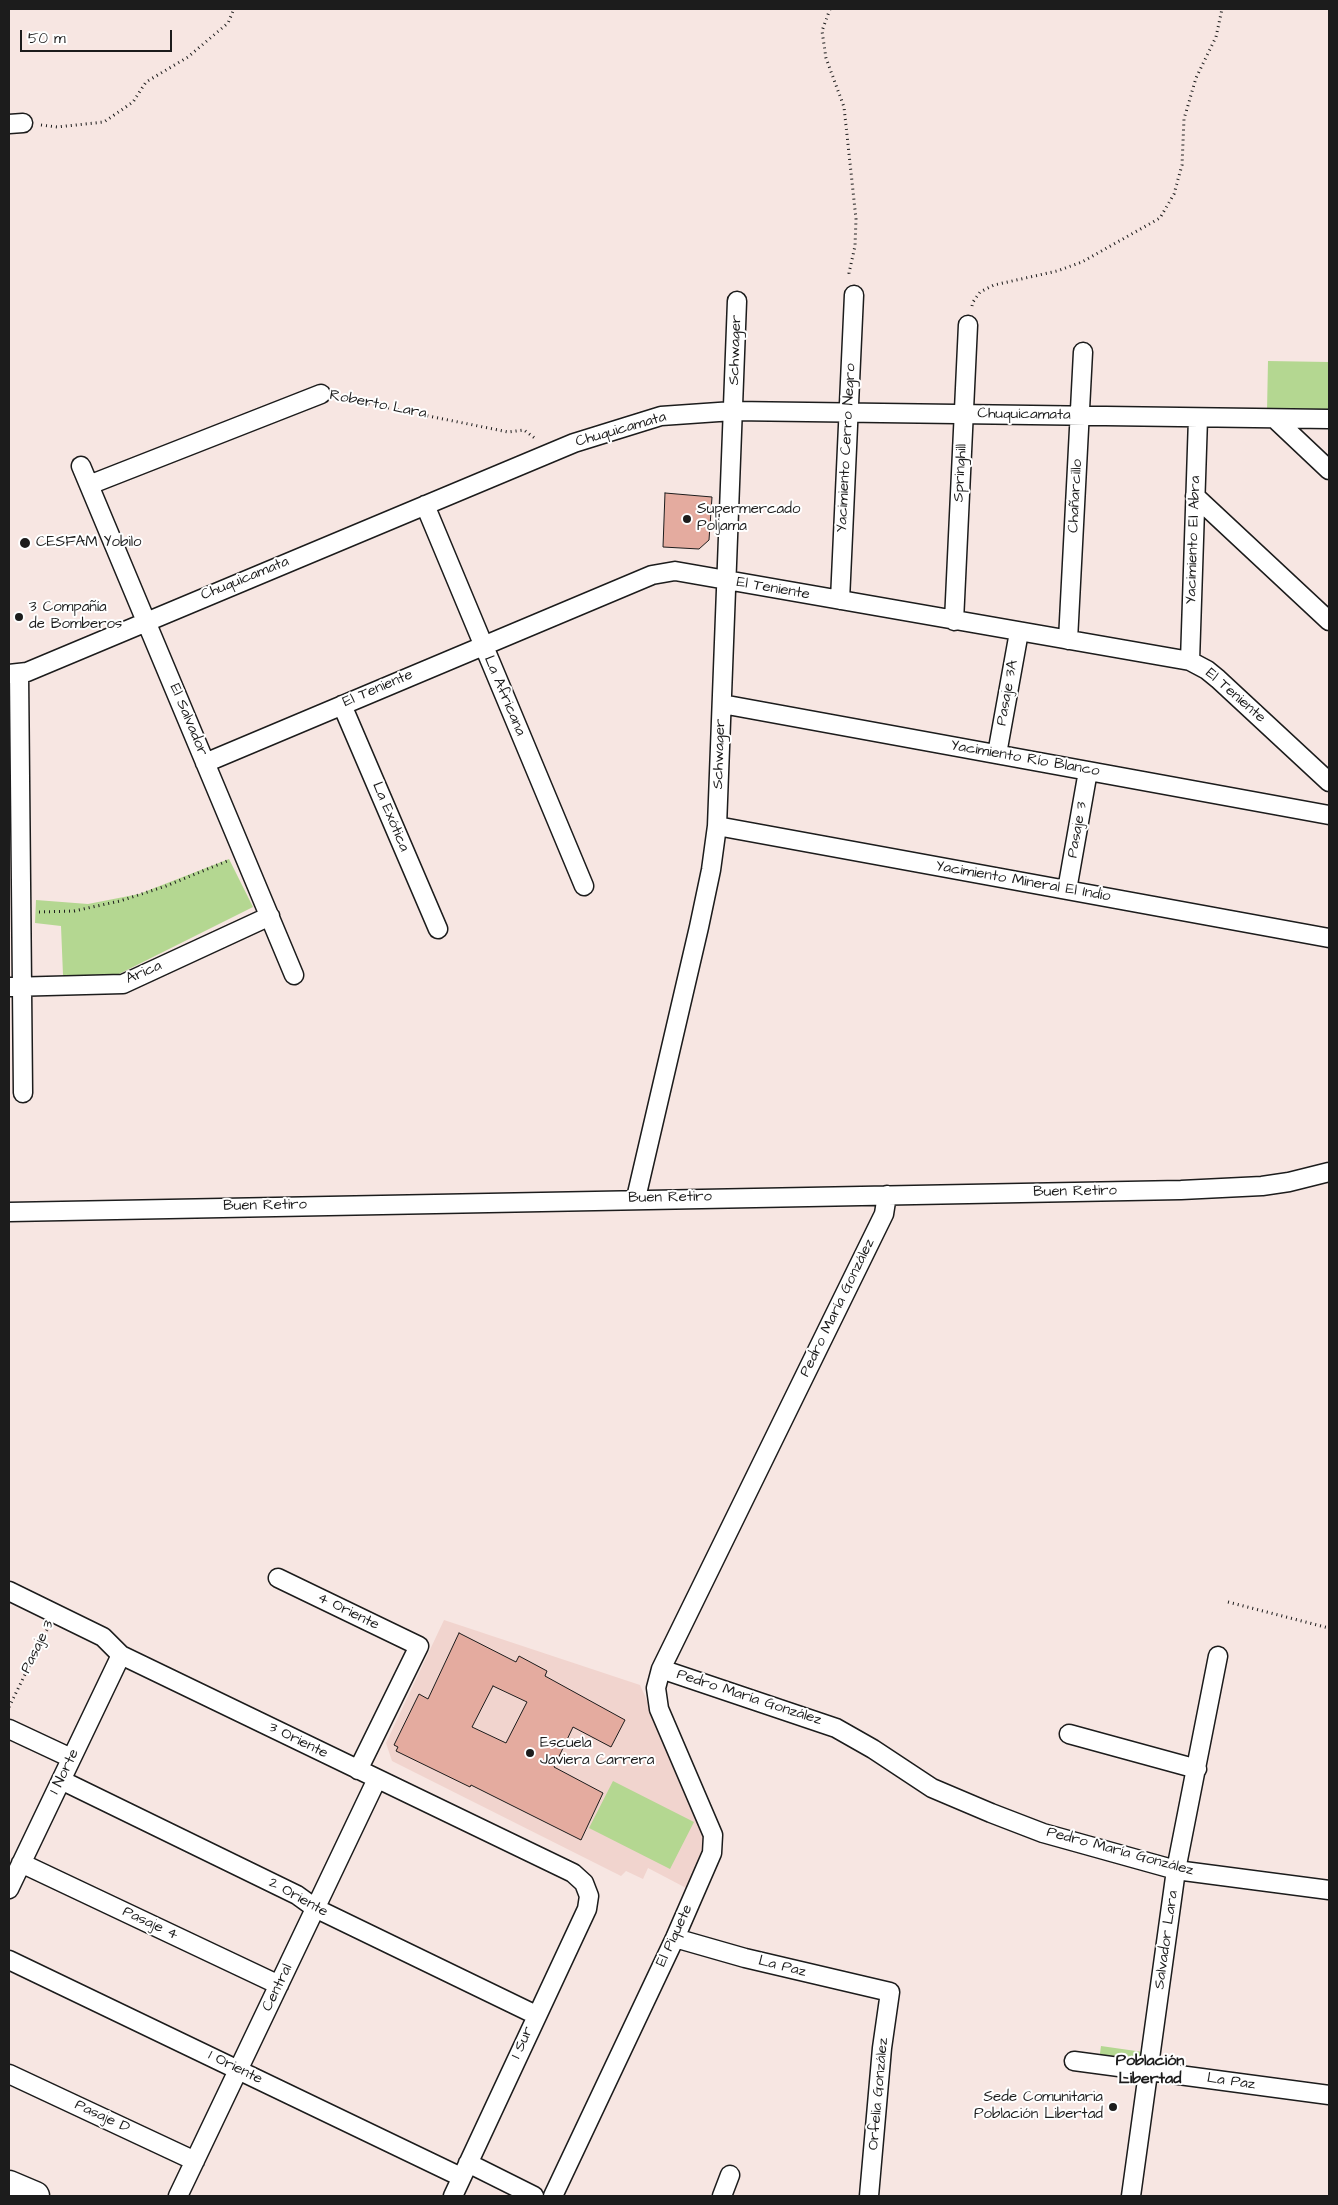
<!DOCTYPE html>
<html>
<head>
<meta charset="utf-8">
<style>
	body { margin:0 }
	#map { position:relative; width:1338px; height:2205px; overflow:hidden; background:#f7e6e2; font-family:"Architects Daughter",sans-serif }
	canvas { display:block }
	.frame { position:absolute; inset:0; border:10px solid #1c1c1c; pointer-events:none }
	.scale { position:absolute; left:20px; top:30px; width:152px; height:22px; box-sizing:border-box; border:2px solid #1c1c1c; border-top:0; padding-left:6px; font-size:15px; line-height:18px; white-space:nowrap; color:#1c1c1c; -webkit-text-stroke:4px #fff; paint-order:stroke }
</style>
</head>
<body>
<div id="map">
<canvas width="1338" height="2205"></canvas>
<div class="frame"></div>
<div class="scale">50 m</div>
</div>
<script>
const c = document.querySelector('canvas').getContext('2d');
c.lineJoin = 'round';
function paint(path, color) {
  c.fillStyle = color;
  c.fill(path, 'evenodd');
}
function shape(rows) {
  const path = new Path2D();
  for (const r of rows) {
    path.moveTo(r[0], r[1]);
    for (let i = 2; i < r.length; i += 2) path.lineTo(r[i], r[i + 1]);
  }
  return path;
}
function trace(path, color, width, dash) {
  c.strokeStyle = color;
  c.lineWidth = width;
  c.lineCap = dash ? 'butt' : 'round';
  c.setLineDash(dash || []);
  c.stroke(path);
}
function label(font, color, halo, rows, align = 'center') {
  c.font = font + ' "Architects Daughter",sans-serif';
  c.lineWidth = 4;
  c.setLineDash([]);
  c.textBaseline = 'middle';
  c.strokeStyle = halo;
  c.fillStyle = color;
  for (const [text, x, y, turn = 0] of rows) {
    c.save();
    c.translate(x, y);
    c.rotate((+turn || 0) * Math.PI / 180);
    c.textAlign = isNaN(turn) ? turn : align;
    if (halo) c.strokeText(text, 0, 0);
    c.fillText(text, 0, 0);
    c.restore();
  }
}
paint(shape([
	[444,1620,640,1685,706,1833,706,1844,688,1889,648,1868,643,1879,626,1871,621,1876,392,1761,386,1743]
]), '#f1d4ce');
paint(shape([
	[1268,361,1329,362,1329,411,1267,411],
	[229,859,253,907,117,975,63,975,61,926,35,923,36,900,88,904,139,894],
	[613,1781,694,1822,670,1869,589,1828],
	[1101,2046,1143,2052,1141,2067,1099,2061]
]), '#b4d791');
const building = shape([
	[665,493,712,497,709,540,699,549,663,547,665,493],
	[459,1633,516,1662,519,1656,547,1671,545,1676,625,1720,611,1747,573,1727,554,1767,603,1793,581,1840,471,1785,470,1787,396,1751,398,1747,394,1745,419,1694,428,1699,459,1633],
	[493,1686,527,1702,506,1743,472,1727,493,1686]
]);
paint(building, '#e4ab9f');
trace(building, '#1c1c1c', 1);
const street = shape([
	[9,124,23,123],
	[1275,419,1329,470],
	[81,466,294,975],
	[89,485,321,394],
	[1195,496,1329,621],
	[425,505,584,886],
	[840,600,854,295],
	[954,621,968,325],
	[1068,640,1083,352],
	[1190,661,1198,418],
	[19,673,23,1093],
	[9,674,27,672,574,443,661,416,733,411,1329,419],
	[722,704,1329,815],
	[342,705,438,929],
	[997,754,1019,632],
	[205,763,652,575,675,571,1190,661,1207,670,1218,679,1329,782],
	[717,826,1329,938],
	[1067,890,1088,771],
	[9,987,123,984,270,916],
	[636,1198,699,927,711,870,717,826,737,301],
	[9,1212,1181,1190,1262,1186,1289,1182,1329,1172],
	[278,1578,419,1646,358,1770],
	[9,1591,103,1637,121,1655,573,1873,584,1883,589,1896,587,1909,453,2196],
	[661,1669,836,1728,873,1749,932,1788,991,1813,1043,1833,1176,1870,1329,1890],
	[9,1729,71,1758],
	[1069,1734,1197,1769],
	[61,1780,297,1895,315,1908,536,2015],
	[21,1863,279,1985],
	[9,1889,121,1655],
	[675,1938,745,1958,890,1992,882,2048,869,2196],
	[9,1960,461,2177],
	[1074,2061,1329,2095],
	[9,2074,195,2161],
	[468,2163,534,2196],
	[178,2196,377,1779],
	[553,2196,675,1938,712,1853,713,1835,659,1709,656,1688,661,1669,884,1214,887,1195],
	[722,2196,730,2175],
	[1131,2196,1176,1870,1218,1656]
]);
const primary = shape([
	[9,2185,35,2196]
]);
trace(street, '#1c1c1c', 21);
trace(primary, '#1c1c1c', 31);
trace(shape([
	[830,9,822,31,826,58,844,107,856,219,855,246,849,273,850,277],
	[41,125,57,127,104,122,133,102,146,82,188,57,228,23,234,9],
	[972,306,973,302,980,292,994,285,1057,271,1082,262,1160,218,1174,194,1182,165,1184,119,1196,78,1216,37,1222,9],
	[339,398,508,432,524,430,536,439],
	[39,912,74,911,120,901,166,886,227,861],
	[1228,1602,1329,1628],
	[9,1707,47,1630]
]), '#1c1c1c', 3, [1, 4]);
trace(street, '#fff', 18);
trace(primary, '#fff', 28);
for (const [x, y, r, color] of [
	[687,519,5,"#1c1c1c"],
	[25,543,6,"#1c1c1c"],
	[19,617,5,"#1c1c1c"],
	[530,1753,5,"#1c1c1c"],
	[1113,2107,5,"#1c1c1c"]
]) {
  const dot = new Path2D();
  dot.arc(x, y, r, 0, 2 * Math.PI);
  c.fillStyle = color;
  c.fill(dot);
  trace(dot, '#fff', 2);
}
label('15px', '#1c1c1c', '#fff', [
	["Schwager",736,350,-88],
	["Roberto Lara",378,405,11],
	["Chuquicamata",1024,415,1],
	["Chuquicamata",621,430,-16],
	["Yacimiento Cerro Negro",847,448,-87],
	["Springhill",961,473,-87],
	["Chañarcillo",1076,496,-87],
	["Yacimiento El Abra",1194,540,-88],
	["Chuquicamata",245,579,-22],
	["El Teniente",773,589,10],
	["El Teniente",378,689,-23],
	["Pasaje 3A",1008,693,-80],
	["La Africana",504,696,67],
	["El Teniente",1235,696,41],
	["El Salvador",188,720,67],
	["Schwager",720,754,-88],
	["Yacimiento Río Blanco",1025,759,10],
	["La Exótica",390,817,67],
	["Pasaje 3",1078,830,-80],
	["Yacimiento Mineral El Indio",1023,882,10],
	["Arica",144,973,-23],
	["Buen Retiro",1075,1192,-1],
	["Buen Retiro",670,1198,-1],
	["Buen Retiro",265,1206,-1],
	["Pedro María González",838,1308,-64],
	["4 Oriente",348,1612,26],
	["Pasaje 3",38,1647,-64],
	["Pedro María González",749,1698,18],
	["3 Oriente",298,1741,26],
	["1 Norte",65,1772,-64],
	["Pedro María González",1120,1852,15],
	["2 Oriente",298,1898,29],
	["Pasaje 4",150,1924,25],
	["El Piquete",675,1936,-65],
	["Salvador Lara",1167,1940,-82],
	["La Paz",782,1967,14],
	["Central",278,1988,-64],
	["1 Sur",523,2043,-66],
	["1 Oriente",235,2068,26],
	["La Paz",1231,2082,8],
	["Orfelia González",879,2094,-85],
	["Pasaje D",102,2117,25]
]);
label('15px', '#1c1c1c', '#fff', [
	["Supermercado",697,510],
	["Poljama",697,527],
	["CESFAM Yobilo",36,543],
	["3 Compañía",29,608],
	["de Bomberos",29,625],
	["Escuela",540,1744],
	["Javiera Carrera",540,1761],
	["Sede Comunitaria",1103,2098,"right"],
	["Población Libertad",1103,2115,"right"]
], 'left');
label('bold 16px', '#1c1c1c', '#fff', [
	["Población",1150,2062],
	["Libertad",1150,2080]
]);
</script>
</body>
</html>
